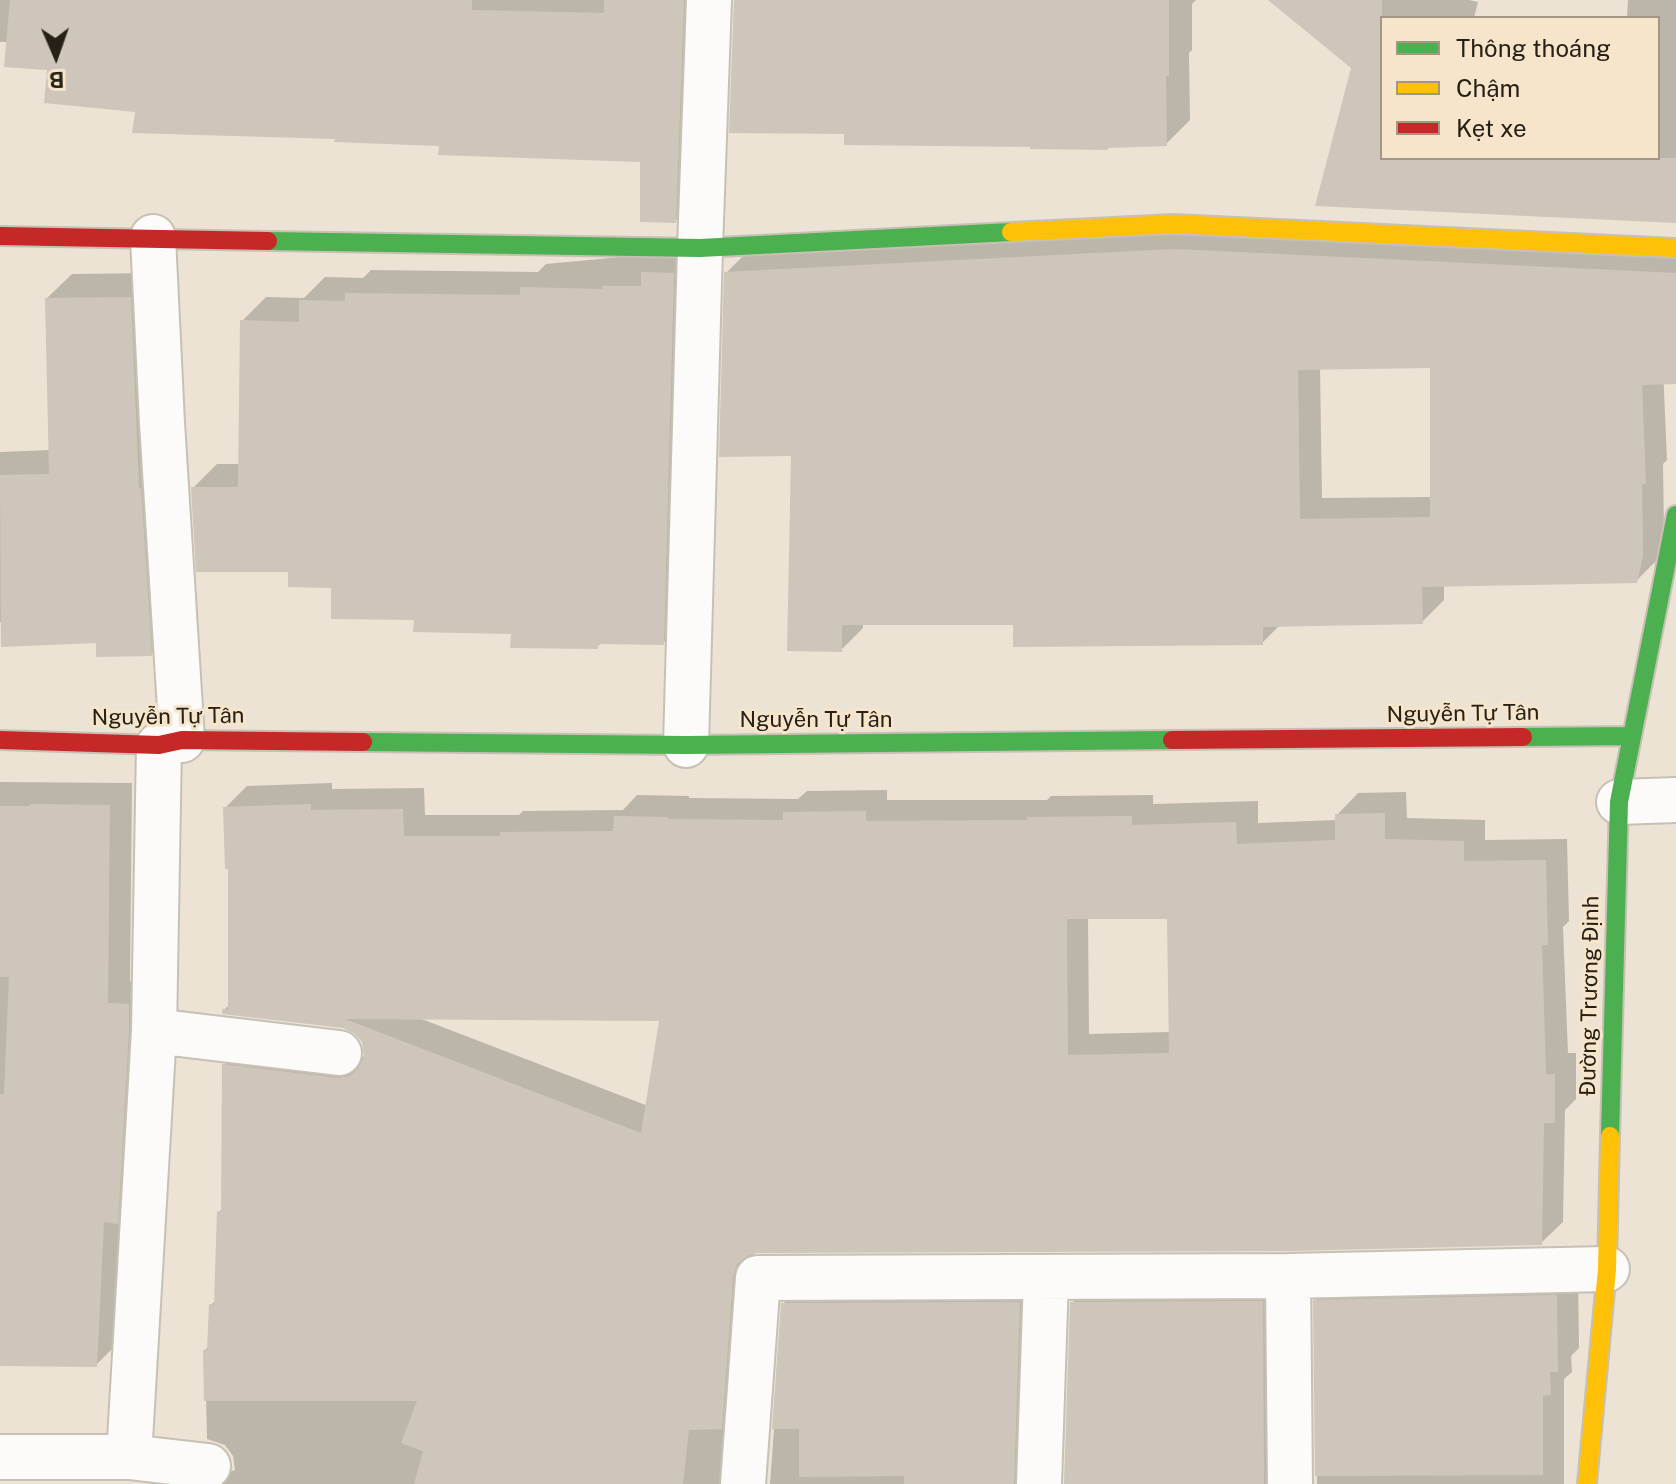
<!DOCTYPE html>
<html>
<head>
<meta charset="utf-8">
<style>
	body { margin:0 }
	#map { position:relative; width:1676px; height:1484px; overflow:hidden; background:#ece3d5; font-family:"Public Sans",sans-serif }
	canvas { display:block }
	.legend { position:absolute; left:1380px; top:16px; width:280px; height:144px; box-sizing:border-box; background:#f6e5cb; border:2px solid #a39683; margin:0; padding:10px 14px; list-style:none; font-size:24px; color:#262016 }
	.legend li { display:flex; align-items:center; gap:16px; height:40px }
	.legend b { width:40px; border:2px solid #a39683 }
	.north { position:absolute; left:16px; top:16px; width:80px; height:80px; -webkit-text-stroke:6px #f6e5cb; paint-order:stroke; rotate:178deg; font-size:22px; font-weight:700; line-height:32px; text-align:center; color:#262016 }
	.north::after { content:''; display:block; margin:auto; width:28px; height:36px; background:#262016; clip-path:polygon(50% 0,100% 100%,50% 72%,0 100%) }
</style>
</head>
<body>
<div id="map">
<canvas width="1676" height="1484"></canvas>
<ul class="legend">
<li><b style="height:10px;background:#4caf50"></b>Thông thoáng</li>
<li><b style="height:10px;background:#ffc107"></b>Chậm</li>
<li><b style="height:10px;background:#c62828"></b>Kẹt xe</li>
</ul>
<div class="north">B</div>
</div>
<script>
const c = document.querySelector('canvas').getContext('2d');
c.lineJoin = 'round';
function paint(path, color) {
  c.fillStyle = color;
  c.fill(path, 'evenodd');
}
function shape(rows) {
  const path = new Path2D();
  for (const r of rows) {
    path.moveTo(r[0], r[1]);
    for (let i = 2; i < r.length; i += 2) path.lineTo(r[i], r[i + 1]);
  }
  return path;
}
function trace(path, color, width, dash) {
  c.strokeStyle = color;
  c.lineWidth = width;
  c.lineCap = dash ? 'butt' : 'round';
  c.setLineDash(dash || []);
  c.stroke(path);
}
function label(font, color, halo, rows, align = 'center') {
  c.font = font + ' "Public Sans",sans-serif';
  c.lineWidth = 6;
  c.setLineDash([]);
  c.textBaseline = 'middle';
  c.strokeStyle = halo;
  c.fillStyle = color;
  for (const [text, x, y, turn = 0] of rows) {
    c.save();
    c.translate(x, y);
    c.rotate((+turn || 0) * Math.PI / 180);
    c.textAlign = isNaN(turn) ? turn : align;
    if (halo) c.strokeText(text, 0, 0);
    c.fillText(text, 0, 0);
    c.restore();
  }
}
paint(shape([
	[0,0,706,0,699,197,675,221,642,160,337,137,137,110,49,69,9,42,0,42],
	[736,0,1196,0,1192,4,1192,50,1189,53,1190,120,1166,144,846,132],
	[1271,0,1469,0,1478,2,1474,18,1382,18,1382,158,1658,158,1658,18,1627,18,1628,0,1676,0,1676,217,1317,204,1353,68],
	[1197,228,1676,251,1676,362,1663,368,1667,460,1663,464,1664,532,1658,559,1636,581,1444,585,1444,600,1422,622,1281,624,1262,643,1015,623,863,623,863,628,841,650,793,454,726,273,748,251],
	[1432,365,1432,497,1322,498,1320,367],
	[697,250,687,619,663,643,602,642,597,647,513,632,333,586,290,570,193,488,217,464,241,464,242,321,266,297,304,298,325,277,363,278,371,270,538,272,546,264],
	[155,273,176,629,151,654,0,622,0,452,51,450,47,298,72,274],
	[0,782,132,783,130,981,151,982,119,1342,96,1365,0,1364],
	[332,783,332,789,424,788,425,815,519,815,523,811,623,810,637,795,689,796,689,798,798,799,807,791,887,790,887,800,1047,800,1051,796,1153,795,1153,804,1258,801,1258,823,1337,820,1337,815,1358,793,1406,792,1407,818,1485,820,1485,840,1567,839,1569,921,1563,927,1568,1053,1576,1053,1576,1099,1565,1110,1563,1222,1541,1243,754,1252,739,1459,754,1484,191,1484,235,1470,233,1456,225,1445,207,1439,205,1350,209,1346,211,1305,216,1300,219,1212,223,1208,224,1065,246,1043,360,1057,366,1056,363,1042,356,1032,343,1026,224,1010,230,1004,230,866,225,808,247,786],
	[1088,917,1168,917,1170,1032,1089,1034],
	[419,1018,661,1019,648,1106],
	[1578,1274,1579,1348,1571,1356,1572,1372,1564,1379,1564,1484,1317,1484,1315,1301,1337,1279],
	[1284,1280,1299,1484,1066,1484,1072,1303,1094,1281],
	[1041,1281,1049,1484,770,1484,783,1304,805,1282]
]), '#0003');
paint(shape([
	[10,0,472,0,472,10,604,13,604,0,684,0,676,223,640,222,640,162,438,155,439,146,334,142,335,139,132,133,135,112,44,103,47,70,4,67],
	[734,0,1169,0,1169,76,1166,76,1167,146,1108,148,1108,150,1030,149,1030,147,844,145,844,134,729,133],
	[1268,0,1382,0,1382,158,1676,158,1676,223,1315,206,1351,68],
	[1174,249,1676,273,1676,384,1642,385,1646,484,1642,484,1643,555,1637,583,1422,587,1423,624,1263,627,1263,645,1013,647,1013,625,842,625,842,652,787,651,791,456,719,457,724,272],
	[1430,368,1430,517,1300,519,1298,370],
	[641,272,674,273,664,645,598,644,598,649,510,648,511,634,413,632,414,620,331,619,331,588,288,587,288,572,196,572,191,487,238,487,240,320,299,322,299,300,345,301,345,293,520,295,520,287,602,289,602,286,641,286],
	[131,297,139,488,141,488,152,656,96,657,96,643,1,647,0,475,49,474,45,298],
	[30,804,110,805,108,1003,129,1004,129,1030,118,1224,104,1222,97,1367,0,1366,0,1094,4,1094,9,977,0,977,0,806,30,806],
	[311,804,311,810,403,809,404,836,500,836,500,832,613,831,614,816,668,817,668,819,783,820,783,812,866,811,866,821,1027,820,1027,817,1132,816,1132,825,1236,822,1237,844,1335,840,1335,814,1385,813,1385,839,1464,841,1464,861,1546,860,1548,945,1542,945,1546,1074,1555,1074,1555,1123,1544,1123,1542,1245,1288,1251,757,1253,747,1256,737,1264,733,1276,722,1429,689,1430,683,1484,414,1484,423,1451,401,1443,417,1401,204,1401,203,1350,207,1350,209,1304,214,1305,217,1211,221,1212,222,1064,337,1078,350,1076,358,1069,364,1057,362,1042,355,1034,343,1028,222,1014,222,1009,228,1010,228,869,225,869,223,807],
	[1067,919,1167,919,1169,1053,1068,1055],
	[345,1019,659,1021,641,1133],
	[1557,1295,1558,1372,1550,1372,1551,1395,1543,1396,1543,1475,1315,1476,1313,1300],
	[1263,1301,1264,1484,1064,1484,1070,1302],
	[1020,1302,1014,1484,904,1484,904,1476,799,1477,799,1429,772,1429,781,1303]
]), '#cec6bb');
const street = shape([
	[153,237,162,423,182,740],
	[686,745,700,248,709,0],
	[1619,802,1676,800],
	[154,1031,339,1053],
	[1288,1276,1290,1484],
	[0,1457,129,1457,154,1031,159,745],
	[129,1457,208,1466],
	[743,1484,758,1278,1288,1276,1607,1269],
	[1039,1484,1046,1278]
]);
const fast = shape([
	[268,241,700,248,1011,232],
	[1523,737,1632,736],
	[363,742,686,745,1172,740],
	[1610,1136,1619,802,1676,515]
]);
const slow = shape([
	[1011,232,1174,224,1676,248],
	[1587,1484,1607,1269,1610,1136]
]);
const jam = shape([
	[0,236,268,241],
	[0,740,159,745,182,740,363,742],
	[1172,740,1523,737]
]);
trace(street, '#c7c0b5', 48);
trace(fast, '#c7c0b5', 22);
trace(slow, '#c7c0b5', 22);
trace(jam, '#c7c0b5', 22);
trace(street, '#fcfbf9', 44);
trace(fast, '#4caf50', 18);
trace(slow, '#ffc107', 18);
trace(jam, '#c62828', 18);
label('22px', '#262016', '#f6e5cb', [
	["Nguyễn Tự Tân",1463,714,-1],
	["Nguyễn Tự Tân",168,717,-1],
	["Nguyễn Tự Tân",816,720],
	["Đường Trương Định",1590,996,-89]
]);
</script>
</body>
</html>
